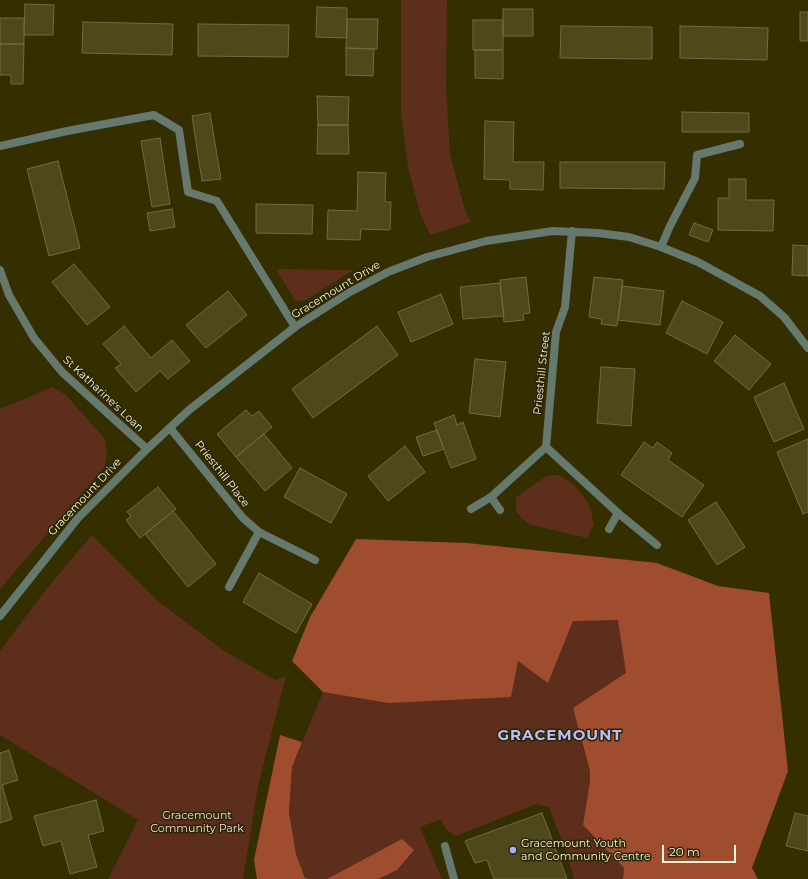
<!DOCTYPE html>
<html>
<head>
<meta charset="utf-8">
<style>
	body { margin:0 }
	#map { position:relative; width:808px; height:879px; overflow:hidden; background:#352e01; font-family:Montserrat,sans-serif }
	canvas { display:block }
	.scale { position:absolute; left:662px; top:845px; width:74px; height:18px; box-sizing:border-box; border:2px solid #f7f4dc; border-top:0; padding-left:5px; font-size:12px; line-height:14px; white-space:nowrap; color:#f7f4dc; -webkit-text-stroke:3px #2a2504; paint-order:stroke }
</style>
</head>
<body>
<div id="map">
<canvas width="808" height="879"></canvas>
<div class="scale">20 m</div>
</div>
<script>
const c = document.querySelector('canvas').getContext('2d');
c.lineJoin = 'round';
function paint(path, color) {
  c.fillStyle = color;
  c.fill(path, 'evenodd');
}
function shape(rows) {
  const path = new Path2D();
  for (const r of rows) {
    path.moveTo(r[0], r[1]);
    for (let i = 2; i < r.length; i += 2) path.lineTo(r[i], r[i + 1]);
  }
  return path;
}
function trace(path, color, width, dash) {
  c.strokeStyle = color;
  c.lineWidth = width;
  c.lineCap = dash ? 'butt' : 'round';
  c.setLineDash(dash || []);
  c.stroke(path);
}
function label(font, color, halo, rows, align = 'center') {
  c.font = font + ' Montserrat,sans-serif';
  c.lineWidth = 3;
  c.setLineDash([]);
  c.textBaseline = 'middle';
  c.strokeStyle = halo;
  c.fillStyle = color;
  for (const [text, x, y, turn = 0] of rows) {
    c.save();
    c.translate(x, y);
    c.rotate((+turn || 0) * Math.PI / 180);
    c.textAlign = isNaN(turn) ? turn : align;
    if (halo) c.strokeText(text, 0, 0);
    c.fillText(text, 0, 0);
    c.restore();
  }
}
paint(shape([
	[401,0,447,0,446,87,450,155,465,210,471,222,430,235,420,213,408,167,401,114],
	[276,269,353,270,306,300,298,301,294,299],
	[52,387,66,395,105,439,107,455,105,466,0,589,0,409],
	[560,475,575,486,589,504,594,524,587,538,528,524,516,512,516,497,547,476],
	[92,535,159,602,223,650,275,680,286,676,258,786,243,879,108,879,138,820,0,735,0,651,48,587],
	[573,620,619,620,626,673,581,740,590,771,590,781,583,825,624,868,623,879,574,879,566,851,549,807,536,804,456,836,446,830,441,819,420,827,442,879,306,879,296,854,289,813,292,767,323,692,388,703,518,661,548,682]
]), '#5e2e1d');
paint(shape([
	[356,539,467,543,657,563,718,586,769,593,788,771,752,868,758,879,623,879,624,868,583,825,590,781,590,771,573,708,626,673,618,620,573,621,548,683,518,661,511,697,388,703,323,692,292,661,310,617],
	[280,735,302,742,292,767,289,813,296,854,305,878,310,879,257,879,254,860],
	[402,839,414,850,397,870,378,879,327,879]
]), '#9f4d2e');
const building = shape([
	[25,4,54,5,53,35,24,35,25,4],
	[317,7,347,8,347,38,316,37,317,7],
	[503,9,533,9,533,36,503,36,503,9],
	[800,12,808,12,808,41,800,41,800,12],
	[0,18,24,18,24,44,0,44,0,18],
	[347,19,378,19,377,49,346,48,347,19],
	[473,20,503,20,503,50,473,50,473,20],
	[83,22,173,24,172,55,82,53,83,22],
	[198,24,289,25,288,57,198,56,198,24],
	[561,26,652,27,652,59,560,58,561,26],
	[680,26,768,28,767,60,680,58,680,26],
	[0,44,24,44,23,84,11,84,11,75,0,75,0,44],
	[346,48,374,49,373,76,346,75,346,48],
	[475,50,503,50,503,79,475,78,475,50],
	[317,96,349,97,348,125,318,125,317,96],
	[682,112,749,113,749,132,682,132,682,112],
	[210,113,221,179,202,181,192,116,210,113],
	[485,121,514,122,513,162,544,162,543,190,510,189,510,180,484,179,485,121],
	[318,125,348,125,349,154,317,154,318,125],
	[160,138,170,204,152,207,141,141,160,138],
	[58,161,80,248,49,256,27,169,58,161],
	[560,162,665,162,664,189,560,188,560,162],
	[358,172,386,173,385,202,391,202,390,230,361,229,360,240,327,239,328,210,357,211,358,172],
	[729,179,746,179,746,200,774,200,773,231,718,230,718,198,729,198,729,179],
	[256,204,313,205,312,234,256,233,256,204],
	[172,209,175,227,150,231,147,213,172,209],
	[694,223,713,230,708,242,689,235,694,223],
	[793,245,808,246,808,276,792,275,793,245],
	[74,264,110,307,87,325,52,282,74,264],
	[526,277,530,313,523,314,524,320,504,322,500,280,526,277],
	[594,277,623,280,617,326,601,324,602,319,589,317,594,277],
	[500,283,504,316,463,319,460,287,500,283],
	[622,286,664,291,660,325,618,320,622,286],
	[228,291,247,315,206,348,186,325,228,291],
	[441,294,453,324,411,342,398,312,441,294],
	[682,301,723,322,707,354,666,333,682,301],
	[124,326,151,358,172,340,190,361,168,379,160,371,136,392,115,368,121,364,103,344,124,326],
	[377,326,398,355,313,418,292,389,377,326],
	[735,335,771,364,749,390,714,361,735,335],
	[475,359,506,362,500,417,469,413,475,359],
	[601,367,635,369,631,426,597,423,601,367],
	[784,383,804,429,774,442,754,397,784,383],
	[246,410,252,416,259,411,272,427,236,457,217,434,246,410],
	[454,415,457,425,463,422,476,459,451,468,434,423,454,415],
	[437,430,444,449,423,456,416,437,437,430],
	[264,434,292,468,265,491,236,457,264,434],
	[808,439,808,512,803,514,777,452,808,439],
	[644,442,653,448,657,442,672,453,668,460,704,485,682,517,621,475,644,442],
	[405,446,425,472,388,501,368,476,405,446],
	[300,468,347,494,331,523,284,497,300,468],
	[158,487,176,509,140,538,126,520,131,516,127,512,158,487],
	[716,502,745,547,717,565,688,520,716,502],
	[173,511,216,564,188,587,145,534,173,511],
	[259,573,312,604,296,633,243,602,259,573],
	[9,750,18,780,2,785,12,819,0,823,0,753,9,750],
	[96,800,104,831,88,835,97,867,70,874,61,841,43,846,34,816,96,800],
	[542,813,567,879,494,879,487,860,475,863,465,841,542,813],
	[795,813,808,816,808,851,786,846,795,813]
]);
paint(building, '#4f481d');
trace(building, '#726b40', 1);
trace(shape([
	[0,146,67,131,154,115,179,130,188,192,217,201,295,327],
	[661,247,670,226,695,178,697,155,740,144],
	[491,497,500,510],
	[609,529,618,513],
	[445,846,454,879]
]), '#66796e', 8);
trace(shape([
	[0,270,9,295,34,338,62,372,147,449],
	[170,428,243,518,259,532,315,560],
	[546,447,556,332,565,307,572,231],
	[471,509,491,497,546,447,618,513,657,545],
	[229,587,259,532],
	[0,616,78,518,147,449,189,410,295,327,350,292,388,272,427,257,486,241,553,231,598,233,629,237,661,247,698,262,760,296,784,317,808,348]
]), '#66796e', 8);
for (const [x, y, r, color] of [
	[513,850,4,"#aab0fb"]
]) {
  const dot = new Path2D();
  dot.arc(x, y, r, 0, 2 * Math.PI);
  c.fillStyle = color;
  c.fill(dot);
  trace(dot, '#2a2504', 1.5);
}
label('11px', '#f7f4dc', '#2a2504', [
	["Gracemount Drive",336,290,-31],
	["Priesthill Street",542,373,-84],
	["St Katharine's Loan",103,394,43],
	["Priesthill Place",222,474,52],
	["Gracemount Drive",85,497,-47]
]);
label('11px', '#f6ddd5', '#2a2504', [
	["Gracemount",197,816],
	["Community Park",197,829]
]);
label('11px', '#f7f4dc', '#2a2504', [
	["Gracemount Youth",521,844],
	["and Community Centre",521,857]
], 'left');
c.letterSpacing = '1px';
label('bold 15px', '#b9bef7', '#2a2504', [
	["GRACEMOUNT",560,736]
]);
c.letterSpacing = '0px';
</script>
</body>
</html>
